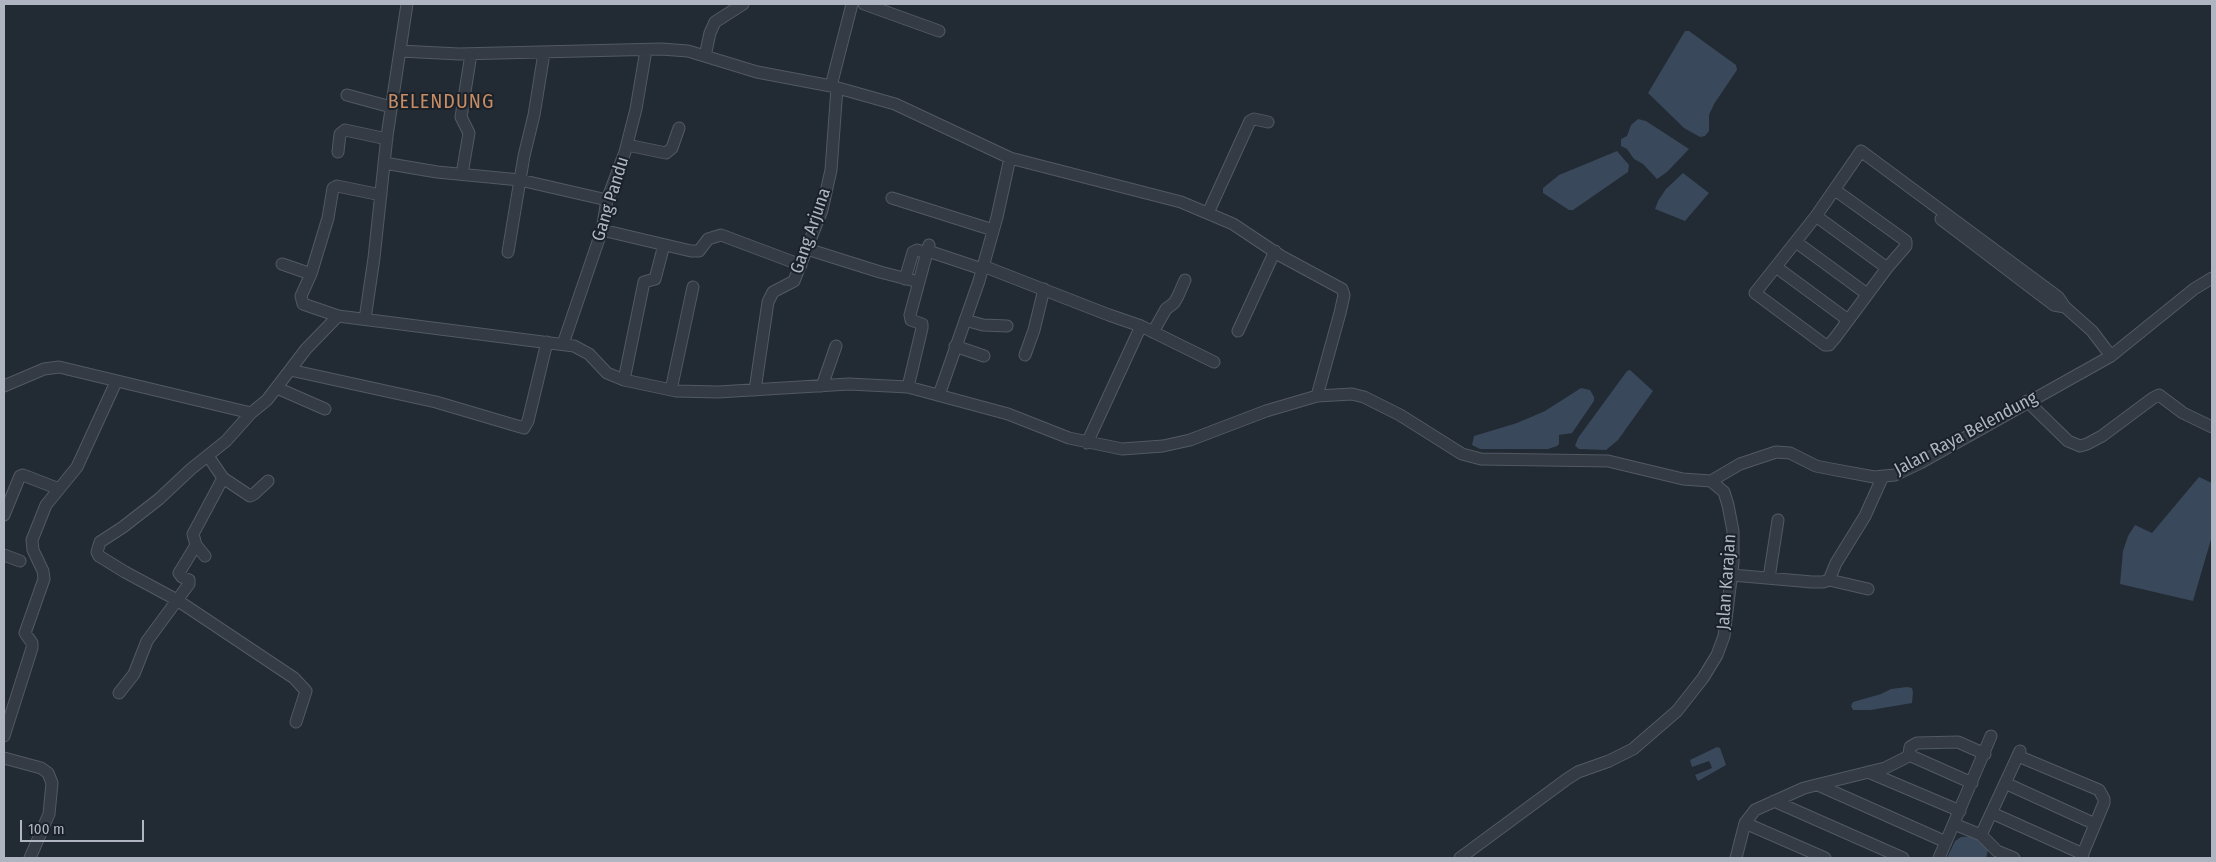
<!DOCTYPE html>
<html>
<head>
<meta charset="utf-8">
<style>
	body { margin:0 }
	#map { position:relative; width:2216px; height:862px; overflow:hidden; background:#222a33; font-family:"Fira Sans Condensed",sans-serif }
	canvas { display:block }
	.frame { position:absolute; inset:0; border:5px solid #afb6c1; pointer-events:none }
	.scale { position:absolute; left:20px; top:820px; width:124px; height:22px; box-sizing:border-box; border:2px solid #afb6c1; border-top:0; padding-left:6px; font-size:15px; line-height:18px; white-space:nowrap; color:#afb6c1; -webkit-text-stroke:4px #1a2129; paint-order:stroke }
</style>
</head>
<body>
<div id="map">
<canvas width="2216" height="862"></canvas>
<div class="frame"></div>
<div class="scale">100 m</div>
</div>
<script>
const c = document.querySelector('canvas').getContext('2d');
c.lineJoin = 'round';
function paint(path, color) {
  c.fillStyle = color;
  c.fill(path, 'evenodd');
}
function shape(rows) {
  const path = new Path2D();
  for (const r of rows) {
    path.moveTo(r[0], r[1]);
    for (let i = 2; i < r.length; i += 2) path.lineTo(r[i], r[i + 1]);
  }
  return path;
}
function trace(path, color, width, dash) {
  c.strokeStyle = color;
  c.lineWidth = width;
  c.lineCap = dash ? 'butt' : 'round';
  c.setLineDash(dash || []);
  c.stroke(path);
}
function label(font, color, halo, rows, align = 'center') {
  c.font = font + ' "Fira Sans Condensed",sans-serif';
  c.lineWidth = 4;
  c.setLineDash([]);
  c.textBaseline = 'middle';
  c.strokeStyle = halo;
  c.fillStyle = color;
  for (const [text, x, y, turn = 0] of rows) {
    c.save();
    c.translate(x, y);
    c.rotate((+turn || 0) * Math.PI / 180);
    c.textAlign = isNaN(turn) ? turn : align;
    if (halo) c.strokeText(text, 0, 0);
    c.fillText(text, 0, 0);
    c.restore();
  }
}
paint(shape([
	[1685,31,1689,31,1736,65,1737,70,1714,104,1709,115,1709,131,1705,136,1700,137,1684,128,1648,93],
	[1638,119,1646,121,1689,149,1667,172,1657,179,1643,164,1634,159,1627,149,1621,146,1621,139,1627,136,1631,125],
	[1617,151,1629,165,1628,172,1573,210,1569,210,1543,193,1543,188,1559,175],
	[1683,173,1709,193,1685,221,1655,209,1658,201,1666,189],
	[1630,370,1653,391,1618,440,1606,450,1579,449,1575,446,1578,438,1627,371],
	[1581,388,1590,390,1594,397,1594,401,1572,433,1559,435,1559,444,1557,446,1548,449,1480,449,1472,445,1474,436,1517,423,1545,411],
	[2199,477,2212,483,2212,536,2193,601,2120,584,2123,551,2128,536,2135,525,2152,533],
	[1907,687,1912,688,1913,692,1912,703,1871,710,1853,710,1851,706,1853,702,1881,694,1891,689],
	[1717,747,1720,748,1726,765,1698,781,1695,775,1712,768,1711,765,1709,761,1692,767,1690,760],
	[1974,836,1984,841,1988,850,1986,858,1947,858,1955,841,1961,837]
]), '#39485b');
const minor = shape([
	[864,4,939,31],
	[400,51,459,54,661,49,688,51,757,72,831,86,895,104,1010,158,1181,202,1233,224,1281,256,1342,289,1344,295,1340,313,1317,396],
	[705,56,710,33,715,22,743,4],
	[831,86,852,4],
	[347,95,391,107],
	[627,145,666,153,672,148,679,128],
	[338,152,340,134,345,130,387,139],
	[384,163,437,172,520,180,607,200],
	[462,174,469,133,461,117,471,54],
	[1835,190,1906,241,1906,246,1887,268,1835,338,1829,345,1825,345,1755,293,1816,216,1861,151,2058,297,2065,307,2092,331,2111,356],
	[892,198,993,230],
	[1208,213,1250,121,1254,119,1268,122],
	[1816,216,1887,268],
	[1941,219,2054,305,2065,307],
	[602,230,691,251,699,251,708,239,721,235,801,265],
	[1796,242,1867,294],
	[807,249,880,272,919,282],
	[928,251,982,269],
	[508,252,524,156,534,115,544,53],
	[282,264,311,274,301,296,303,304,338,316],
	[983,266,1109,315,1141,326,1214,362],
	[1776,267,1848,320],
	[311,274,328,218,333,188,337,186,381,195],
	[905,279,913,252,917,250,927,253],
	[365,319,374,258,387,136,407,4],
	[965,320,983,325,1007,326],
	[1238,331,1275,251],
	[1153,332,1166,309,1174,303,1178,296,1185,280],
	[563,344,602,230,607,200,625,152,636,109,646,50],
	[955,346,984,356],
	[1025,355,1034,330,1044,289],
	[290,370,436,402,524,428,528,421,547,342],
	[624,380,644,282,655,279,664,245],
	[4,386,44,369,59,367,251,413,267,400,306,349,338,316,574,346,589,354,607,373,624,380,676,391,718,392,849,384,908,387,1008,414,1069,438,1122,449,1163,446,1190,440,1266,411,1317,396,1352,394,1364,397,1400,415,1462,454,1481,459,1608,461,1683,479,1711,481,1740,464,1776,452,1790,453,1816,466,1831,469,1874,477,1895,475,1920,463,2111,356,2194,289,2212,278],
	[822,386,836,346],
	[908,387,922,328,922,324,911,320,910,315,929,245],
	[277,388,325,409],
	[671,390,693,287],
	[755,390,768,302,773,292,794,281,822,210,831,170,837,88],
	[939,395,979,281,997,217,1010,158],
	[2027,401,2068,441,2080,446,2087,444,2102,436,2153,398,2159,395,2183,413,2212,427],
	[251,413,226,441,191,469,159,499,123,527,100,542,97,552,99,556,125,572,177,600,294,678,306,691,296,722],
	[1087,443,1141,326],
	[223,478,250,496,254,494,268,481],
	[4,515,20,476,23,475,59,489],
	[4,555,20,561],
	[205,556,196,545,193,534,223,478,208,456],
	[1732,575,1812,582,1823,582,1829,580,1836,563,1865,516,1883,476],
	[1769,578,1778,520],
	[1829,580,1868,589],
	[119,693,134,674,147,641,189,584,189,580,182,577,179,573,196,545],
	[4,736,32,648,32,643,25,633,44,579,43,571,33,550,32,540,46,505,77,467,116,382],
	[1909,755,1972,783],
	[2018,756,2099,790,2104,799,2104,803,2081,858],
	[4,758,41,768,48,773,52,783,49,814,30,858],
	[1868,772,1960,811],
	[2005,783,2095,824],
	[1818,785,1946,842],
	[1774,801,1903,858],
	[1992,813,2083,854],
	[1745,823,1825,858],
	[1954,824,1981,835,1997,851,2014,858],
	[1981,835,2020,751],
	[1460,858,1567,779,1578,772,1609,761,1633,749,1677,711,1703,678,1717,655,1724,636,1733,563,1733,531,1728,505,1724,492,1711,481],
	[1736,858,1745,823,1755,810,1804,788,1885,768,1905,758,1909,755,1910,747,1917,743,1958,742,1985,754],
	[1939,858,1991,736]
]);
trace(minor, '#525962', 13);
trace(minor, '#353b44', 11);
label('18px', '#afb6c1', '#1a2129', [
	["Gang Pandu",611,199,-73],
	["Gang Arjuna",811,231,-71],
	["Jalan Raya Belendung",1966,434,-28],
	["Jalan Karajan",1727,582,-86]
]);
c.letterSpacing = '1px';
label('20px', '#c58c65', '#1a2129', [
	["BELENDUNG",441,102]
]);
c.letterSpacing = '0px';
</script>
</body>
</html>
